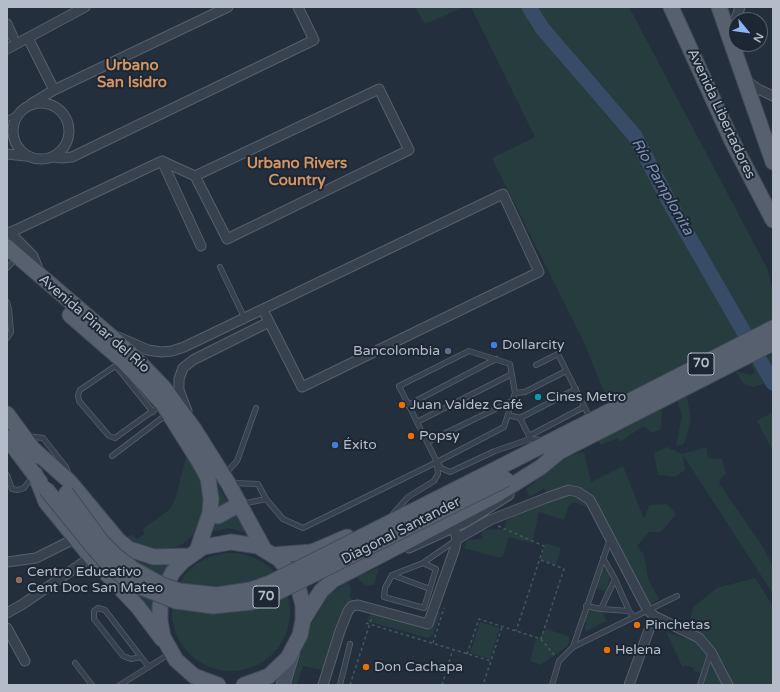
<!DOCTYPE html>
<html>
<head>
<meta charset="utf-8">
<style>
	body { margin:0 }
	#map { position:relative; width:780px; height:692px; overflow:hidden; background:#242f3e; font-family:"Varela Round",sans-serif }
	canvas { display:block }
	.frame { position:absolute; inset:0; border:8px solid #b4bcc9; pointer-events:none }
	.north { position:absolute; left:728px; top:12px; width:40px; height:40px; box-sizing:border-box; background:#1d2633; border:1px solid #59626f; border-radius:50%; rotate:119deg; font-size:11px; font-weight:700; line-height:16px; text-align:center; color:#b4bcc9 }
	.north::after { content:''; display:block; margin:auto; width:14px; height:18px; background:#8ab4f8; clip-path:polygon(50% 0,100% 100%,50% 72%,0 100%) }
</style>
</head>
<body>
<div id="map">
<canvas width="780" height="692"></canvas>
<div class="frame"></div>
<div class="north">N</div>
</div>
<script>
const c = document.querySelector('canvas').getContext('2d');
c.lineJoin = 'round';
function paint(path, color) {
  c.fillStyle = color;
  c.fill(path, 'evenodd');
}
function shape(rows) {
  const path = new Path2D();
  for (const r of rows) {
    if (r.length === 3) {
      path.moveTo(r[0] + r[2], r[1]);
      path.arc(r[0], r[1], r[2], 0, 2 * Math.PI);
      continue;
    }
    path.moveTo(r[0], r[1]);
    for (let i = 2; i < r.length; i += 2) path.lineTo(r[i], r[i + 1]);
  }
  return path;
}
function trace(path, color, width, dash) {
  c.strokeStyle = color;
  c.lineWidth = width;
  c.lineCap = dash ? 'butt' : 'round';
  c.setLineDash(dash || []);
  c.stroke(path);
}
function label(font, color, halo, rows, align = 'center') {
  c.font = font + ' "Varela Round",sans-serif';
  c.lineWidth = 4;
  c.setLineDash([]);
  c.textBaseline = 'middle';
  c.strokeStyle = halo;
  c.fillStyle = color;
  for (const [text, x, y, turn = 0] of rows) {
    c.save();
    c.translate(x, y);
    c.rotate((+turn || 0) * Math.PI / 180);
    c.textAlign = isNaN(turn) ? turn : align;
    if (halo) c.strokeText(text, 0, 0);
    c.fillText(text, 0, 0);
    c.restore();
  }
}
paint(shape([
	[415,7,464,7,425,24],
	[471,7,629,7,768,270,773,294,773,322,612,411,583,340,492,158,535,137],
	[773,353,773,385,763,384,754,387,744,384,735,371,751,375,755,372,751,364],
	[687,396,691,422,684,444,676,446,682,416,677,401],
	[662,408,661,429,652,433,643,426,620,442,618,438,600,445,599,440],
	[773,412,773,451,757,421],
	[667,447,682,454,706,447,708,458,722,459,726,474,721,478,719,483,763,547,773,567,773,594,683,455,685,470,675,477,658,475,654,453],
	[187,452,205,489,202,518,195,533,183,544,170,550,145,550,125,538,132,534,137,539,144,534,143,529,170,509,176,497],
	[584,452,591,482,623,466,644,519,649,505,667,504,676,514,661,532,649,532,637,546,644,555,648,579,659,599,649,605,580,491,548,495,544,488,530,497,526,489,568,456],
	[210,476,220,489,247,533,229,528,210,532,217,518,219,500,217,488],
	[569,491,578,493,594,509,590,512,586,507,574,502,568,507,564,520,539,512,532,543,509,537,503,556,500,558,464,548,467,540,482,539,482,530,504,529,507,520,542,500],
	[545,543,561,548,556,565,541,560],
	[120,547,170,561,161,582,152,618,106,560],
	[231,612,59],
	[379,568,374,585,366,586,355,576],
	[602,568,611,573,606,592,594,587],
	[755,578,773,606,773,685,733,685,726,667,705,636,689,626,693,607,717,588],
	[348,582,351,588,350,597,357,606,342,612,322,670,303,666,297,685,291,685,310,626,330,593],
	[591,609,603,613,606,621,585,632,586,614],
	[372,610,423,625,425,618,441,611,433,635,428,638,367,621],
	[480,622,500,628,490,659,470,653],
	[547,629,570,637,568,646,540,665,530,661,536,640],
	[666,632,696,642,707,654,722,685,697,685,701,673,694,671,694,668,684,665,683,668]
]), '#263c3f');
trace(shape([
	[529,7,542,28,635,136,672,207,773,383]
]), '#394c67', 15);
const service = shape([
	[7,119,18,114],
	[220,267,245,319],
	[7,268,11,264],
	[7,302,9,309,11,332,7,338],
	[121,362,80,390,78,395,79,401,109,436,115,438,161,405],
	[536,365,558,354,590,418],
	[116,366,153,412],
	[515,393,525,392,566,371],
	[408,405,496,359],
	[508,415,520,418,576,389],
	[520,418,529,436,584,407],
	[417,422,512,374],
	[27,436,43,438,66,467,69,475],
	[427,442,512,401],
	[112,456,166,415],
	[225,474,237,461,256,408],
	[7,475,12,489,18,490,24,488,33,476],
	[232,483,258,484,266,499,283,519,303,528,437,462,504,427,515,393,510,364,469,351,399,386,437,462,441,468,450,472,495,451,530,439,541,440],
	[242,504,266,499],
	[393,514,408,497,434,481,438,474,437,465],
	[423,563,436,569,424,608,384,597,385,588,392,575,423,563,456,540],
	[392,575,430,589],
	[615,579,629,611],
	[586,606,601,609,615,579,603,558],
	[601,609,629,611,633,616],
	[573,647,610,539],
	[141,657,131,659,123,656,94,619,94,611,98,608,105,610,141,657,149,667],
	[75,663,92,685],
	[120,685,169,654],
	[340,685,350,644],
	[552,685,559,661,573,647,677,596],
	[700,685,711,652]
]);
const minor = shape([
	[7,24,13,37],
	[28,38,54,90],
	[730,38,740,7],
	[7,49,85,7],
	[745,80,758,89,773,96],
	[41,131,28],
	[31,104,54,90,228,7],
	[7,154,25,156],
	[52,157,62,158,72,157,314,40,298,7],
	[162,161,201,246],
	[9,232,33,256,40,274],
	[7,234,162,161,195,176,227,239,409,150,379,89,195,176],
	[118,337,148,350,161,352,172,351,184,347,503,194,539,272,302,387,263,310],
	[187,411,179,390,179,379,183,368,193,360,269,322],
	[457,539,490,520,546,498,569,490,578,492,590,500,647,609,654,616,699,638,711,652,728,685],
	[409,548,466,522,509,495],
	[7,562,36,558,76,538],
	[7,613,23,604,91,557],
	[7,628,25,661],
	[323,685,340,631,348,611,352,606,358,605,428,624,454,551,457,539,454,528],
	[629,685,654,616]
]);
const secondary = shape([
	[283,685,293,652]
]);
const primary = shape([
	[671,7,732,141,773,220],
	[719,7,773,162],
	[7,247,129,352,164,388,194,429,228,483,264,549],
	[70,315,123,361,143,382,163,404,200,463,208,478,211,499,210,513,197,551],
	[7,414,38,456],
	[7,438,40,482],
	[32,448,69,481,118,540,129,549,154,557,188,556],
	[551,456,773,343],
	[500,467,773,328],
	[35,474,46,502,91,557,138,607,162,639],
	[210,513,218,516,240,504],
	[273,555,312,552,347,537],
	[303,620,321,591,333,580,498,494,541,467,559,452],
	[218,685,194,676,176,660,163,637,160,621,160,606,166,585,173,572,183,561,203,547,231,542,258,546,279,559,289,571,297,583,303,605,303,620,300,635,288,658,269,676,244,685]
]);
trace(service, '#565f6c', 6);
trace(minor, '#565f6c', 11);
trace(secondary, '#565f6c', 15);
trace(primary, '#414a57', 17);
trace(shape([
	[498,526,544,546,516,631],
	[541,560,564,569,541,639],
	[366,623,491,661],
	[433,643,444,608],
	[467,654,479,619,541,639,555,656],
	[484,682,502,627],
	[350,685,372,617],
	[442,685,453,649]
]), '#44595c', 1.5, [3, 3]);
trace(service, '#38414e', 4.5);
trace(minor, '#38414e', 9);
trace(secondary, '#465061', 13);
trace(primary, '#56606e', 15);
const primaryBridge = shape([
	[46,489,93,547,109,565,126,579,143,588,176,601,213,606,252,602,274,594,506,479],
	[66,493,101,541,116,556,133,569,162,585,180,591,217,595,250,590,270,583,500,467]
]);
trace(primaryBridge, '#414a57', 17, []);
trace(primaryBridge, '#56606e', 15);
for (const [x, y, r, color] of [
	[494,345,4,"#3f7fe0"],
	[448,351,4,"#5c6f8a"],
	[538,397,4,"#0f9aa8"],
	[402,405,4,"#e8710a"],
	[411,436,4,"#e8710a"],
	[335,445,4,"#3f7fe0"],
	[19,580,4,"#8d6e63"],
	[637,625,4,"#e8710a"],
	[607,650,4,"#e8710a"],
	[366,667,4,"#e8710a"]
]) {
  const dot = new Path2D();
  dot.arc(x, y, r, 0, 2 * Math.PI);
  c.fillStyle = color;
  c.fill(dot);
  trace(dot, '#1d2633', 1.5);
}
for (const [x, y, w] of [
	[701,364,26],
	[266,597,26]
]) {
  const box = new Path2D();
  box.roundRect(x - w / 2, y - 11, w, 22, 3);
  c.fillStyle = '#1d2633';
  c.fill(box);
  trace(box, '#b4bcc9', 1);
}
label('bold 13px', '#b4bcc9', null, [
	["70",701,364],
	["70",266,597]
]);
label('14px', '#b4bcc9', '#1d2633', [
	["Avenida Libertadores",721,114,65],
	["Avenida Pinar del Río",94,324,41],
	["Diagonal Santander",401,531,-27]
]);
label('14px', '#b4bcc9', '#1d2633', [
	["Dollarcity",502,345],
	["Bancolombia",440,351,"right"],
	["Cines Metro",546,397],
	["Juan Valdez Café",410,405],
	["Popsy",419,436],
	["Éxito",343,445],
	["Centro Educativo",27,572],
	["Cent Doc San Mateo",27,588],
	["Pinchetas",645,625],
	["Helena",615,650],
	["Don Cachapa",374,667]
], 'left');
label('bold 15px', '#d59563', '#1d2633', [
	["Urbano",132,66],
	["San Isidro",132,83],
	["Urbano Rivers",297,164],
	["Country",297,181]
]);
label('italic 15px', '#7c92b1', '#1d2633', [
	["Río Pamplonita",662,187,60]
]);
</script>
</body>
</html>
